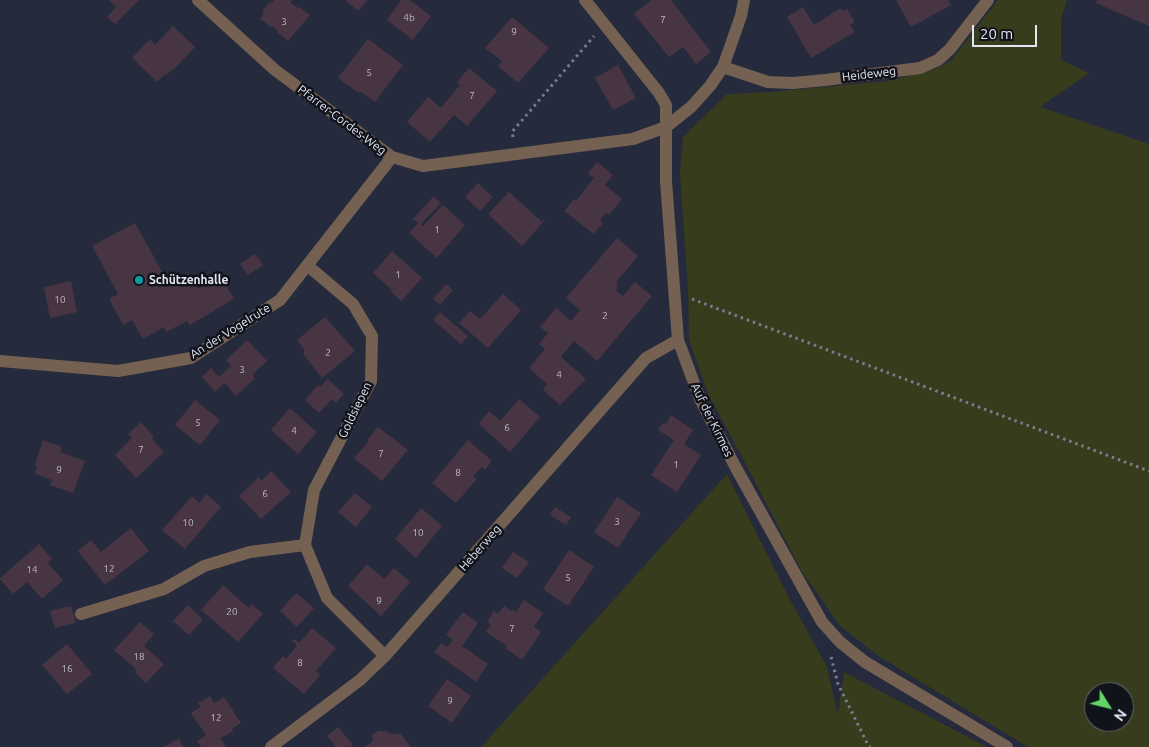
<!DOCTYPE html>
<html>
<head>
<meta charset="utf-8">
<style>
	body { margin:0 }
	#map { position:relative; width:1149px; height:747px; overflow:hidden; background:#262a3d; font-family:Ubuntu,sans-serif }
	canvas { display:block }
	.north { position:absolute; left:1084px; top:682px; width:50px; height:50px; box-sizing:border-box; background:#11131b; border:1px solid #656771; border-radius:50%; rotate:126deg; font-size:14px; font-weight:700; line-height:20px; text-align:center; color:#e2e5f2 }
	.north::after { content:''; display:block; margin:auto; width:18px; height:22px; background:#64d468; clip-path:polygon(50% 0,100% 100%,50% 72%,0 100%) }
	.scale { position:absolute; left:972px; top:25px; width:65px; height:22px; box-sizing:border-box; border:2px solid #e2e5f2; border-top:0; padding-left:6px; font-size:15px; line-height:18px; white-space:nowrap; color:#e2e5f2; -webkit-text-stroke:4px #11131b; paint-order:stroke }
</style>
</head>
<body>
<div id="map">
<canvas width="1149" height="747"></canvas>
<div class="north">N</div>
<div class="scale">20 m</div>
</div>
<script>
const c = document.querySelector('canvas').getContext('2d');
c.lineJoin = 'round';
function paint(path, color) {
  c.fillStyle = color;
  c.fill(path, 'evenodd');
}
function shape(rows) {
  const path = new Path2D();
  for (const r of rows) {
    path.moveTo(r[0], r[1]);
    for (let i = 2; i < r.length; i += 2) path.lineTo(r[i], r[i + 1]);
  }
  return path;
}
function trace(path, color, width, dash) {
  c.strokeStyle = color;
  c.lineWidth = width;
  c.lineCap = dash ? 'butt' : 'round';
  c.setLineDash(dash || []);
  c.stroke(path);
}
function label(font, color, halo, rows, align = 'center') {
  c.font = font + ' Ubuntu,sans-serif';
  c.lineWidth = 5;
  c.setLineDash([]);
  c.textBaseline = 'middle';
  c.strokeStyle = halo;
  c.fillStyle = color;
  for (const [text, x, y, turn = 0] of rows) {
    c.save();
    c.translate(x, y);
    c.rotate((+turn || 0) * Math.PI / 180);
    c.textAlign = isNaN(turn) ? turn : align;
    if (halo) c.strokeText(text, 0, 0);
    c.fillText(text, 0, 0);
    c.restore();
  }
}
paint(shape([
	[998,0,1067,0,1061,18,1061,60,1089,73,1040,107,1149,144,1149,747,1028,747,880,657,840,626,801,570,742,457,708,394,689,340,688,290,680,174,683,137,727,94,769,92,888,81,935,69,951,61],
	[1094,692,1124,692,1124,722,1094,722],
	[727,474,788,596,827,667,838,715,844,672,987,747,481,747]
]), '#363c1c');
paint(shape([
	[109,0,139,0,115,24,107,17,116,7],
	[274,0,292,0,290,2,298,8,299,7,310,15,288,41,277,32,278,31,272,26,271,27,260,19,264,13,262,12,270,1,272,3],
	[345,0,368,0,358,11],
	[401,0,410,0,431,16,413,40,387,20],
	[651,0,671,0,711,52,696,64,683,47,669,57,634,14],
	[896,0,948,0,951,5,911,27],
	[1097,0,1146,0,1149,1,1149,26,1096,3],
	[803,7,814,25,841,8,843,11,847,9,855,22,850,25,855,32,811,58,787,17],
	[512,17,549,48,518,83,498,66,502,61,485,48],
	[173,26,195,47,172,71,171,70,166,75,165,74,157,82,132,58,150,39,155,45],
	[368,39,403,65,375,102,360,91,359,93,338,78],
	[618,65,636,98,613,110,595,78],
	[469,68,497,91,467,126,454,115,430,142,407,122,428,97,441,108,460,85,457,82],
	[597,162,613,175,605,185,622,199,609,215,606,213,600,220,603,223,594,234,564,211,574,199,576,201,594,178,588,173],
	[478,183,493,197,480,211,465,197],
	[509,192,542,222,544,219,545,220,522,246,488,214],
	[433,197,441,203,421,224,423,226,443,205,465,225,437,258,409,233,418,223,413,219],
	[135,223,168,282,178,276,179,278,188,273,198,289,220,276,234,299,190,325,187,321,166,332,164,327,143,339,132,320,123,325,109,299,118,294,92,246],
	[617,238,638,256,616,282,618,283,616,291,623,296,635,282,652,296,597,361,574,341,561,357,586,379,560,405,543,390,547,384,529,368,545,349,539,344,548,333,540,327,556,308,571,321,580,310,566,298],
	[392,251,422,278,401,301,391,292,393,291,373,273],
	[255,254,263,265,248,275,240,264],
	[71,281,77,312,50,318,44,287],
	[446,284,453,290,440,305,433,299],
	[503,294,521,310,488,348,459,323,470,311,480,319],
	[440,312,468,336,461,344,433,320],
	[325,317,355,351,322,378,303,354,305,351,297,340],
	[247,340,267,361,252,375,255,378,236,396,225,383,215,392,202,377,211,368,219,377,231,366,226,360],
	[328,379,344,394,336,403,332,399,319,413,305,400,318,385,320,387],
	[519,399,540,417,510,452,479,424,489,411,500,421],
	[195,400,220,420,200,445,175,425],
	[290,408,317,432,298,454,271,430],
	[671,415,693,430,684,444,701,455,677,492,651,475,674,440,658,430,663,423,666,424],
	[141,422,154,437,152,439,164,452,136,478,115,455,132,438,128,434],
	[378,427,408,450,382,481,354,458,369,441,368,439],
	[43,440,62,447,60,452,85,461,73,493,50,485,52,480,35,474,37,466,35,465],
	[468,440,492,461,485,470,482,467,473,476,477,479,456,503,432,483],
	[271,471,291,492,261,519,239,496,259,477,261,481],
	[355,493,372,507,356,527,338,512],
	[206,494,221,507,185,549,162,530,192,496,199,503],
	[617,497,641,513,618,548,594,532],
	[555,507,571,517,566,525,550,515],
	[421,508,442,526,416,558,395,539],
	[131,528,149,551,105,585,78,551,91,540,101,552],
	[39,544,52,559,48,563,63,580,42,599,27,582,13,594,0,579,0,578],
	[569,550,594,567,568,606,543,589],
	[513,552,529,562,517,578,502,568],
	[367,564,384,579,394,568,410,582,381,616,348,586],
	[223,585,249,608,252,604,263,614,238,642,201,610],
	[296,593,314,608,297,627,280,611],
	[524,600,543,613,534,627,541,632,522,660,505,648,507,646,486,632,491,624,487,622,494,611,498,614,504,606,512,611,513,610,516,612],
	[188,605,203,620,189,635,173,621],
	[71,606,76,623,55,628,50,611],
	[463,612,478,623,462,646,488,664,476,682,434,652,441,643,447,647,453,640,446,635],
	[140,622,154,634,144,646,164,664,146,683,135,672,137,670,114,650],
	[312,628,336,648,316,671,320,675,304,694,273,668,283,656,286,659,297,645,292,641,294,639,299,643],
	[67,644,92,674,67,694,42,665],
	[447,679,471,696,452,723,428,706],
	[210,696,214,703,224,697,241,723,232,729,233,731,221,738,220,737,220,738,226,747,201,747,197,741,206,735,191,713,201,707,198,703],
	[338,727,353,745,350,747,336,747,327,736],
	[386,730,388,733,398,734,400,733,411,747,365,747,373,741,372,735,378,731,383,731,384,732],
	[179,739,182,745,186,747,162,747]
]), '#483543');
trace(shape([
	[513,137,512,132,594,36],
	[692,299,1149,471],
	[831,657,838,684,868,745,870,747]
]), '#797d8d', 3, [2.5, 4]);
trace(shape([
	[198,0,275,70,392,157,423,166,633,139,666,127,691,107,710,86,723,67,741,16,744,0],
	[585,0,659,93,666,105,666,181,678,340,700,399,736,468,822,622,840,642,865,662,1007,747],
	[723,67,768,82,793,83,825,80,920,68,938,60,950,49,988,0],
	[308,266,353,304,372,336,371,381,314,490,305,545,327,598,385,656],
	[0,361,118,371,191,358,280,300,392,157],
	[81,614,164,589,204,566,250,552,305,545],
	[271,747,360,680,385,656,646,358,678,340]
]), '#746152', 12);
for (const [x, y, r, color] of [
	[139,280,5,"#0f9aa8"]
]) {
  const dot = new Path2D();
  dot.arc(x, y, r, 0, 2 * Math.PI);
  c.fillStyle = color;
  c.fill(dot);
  trace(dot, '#11131b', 2);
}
label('10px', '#bcb9c6', null, [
	["4b",409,18],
	["7",663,20],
	["3",284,22],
	["9",514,32],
	["5",369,73],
	["7",472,96],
	["1",437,230],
	["1",398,275],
	["10",60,300],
	["2",605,316],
	["2",328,353],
	["3",242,370],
	["4",559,375],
	["5",198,423],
	["6",507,428],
	["4",294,431],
	["7",141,450],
	["7",381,454],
	["1",676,465],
	["9",59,470],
	["8",458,473],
	["6",265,494],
	["3",617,522],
	["10",188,523],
	["10",418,533],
	["12",109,569],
	["14",32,570],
	["5",568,578],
	["9",379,601],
	["20",232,612],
	["7",512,629],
	["18",139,657],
	["8",300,663],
	["16",67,669],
	["9",450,701],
	["12",216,718]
]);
label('12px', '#e2e5f2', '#11131b', [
	["Heideweg",869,74,-7],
	["Pfarrer-Cordes-Weg",342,120,37],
	["An der Vogelrute",230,331,-32],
	["Goldsiepen",355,410,-64],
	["Auf der Kirmes",712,420,64],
	["Heberweg",480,548,-49]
]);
label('bold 12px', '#e2e5f2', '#11131b', [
	["Schützenhalle",149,280]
], 'left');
</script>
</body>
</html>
